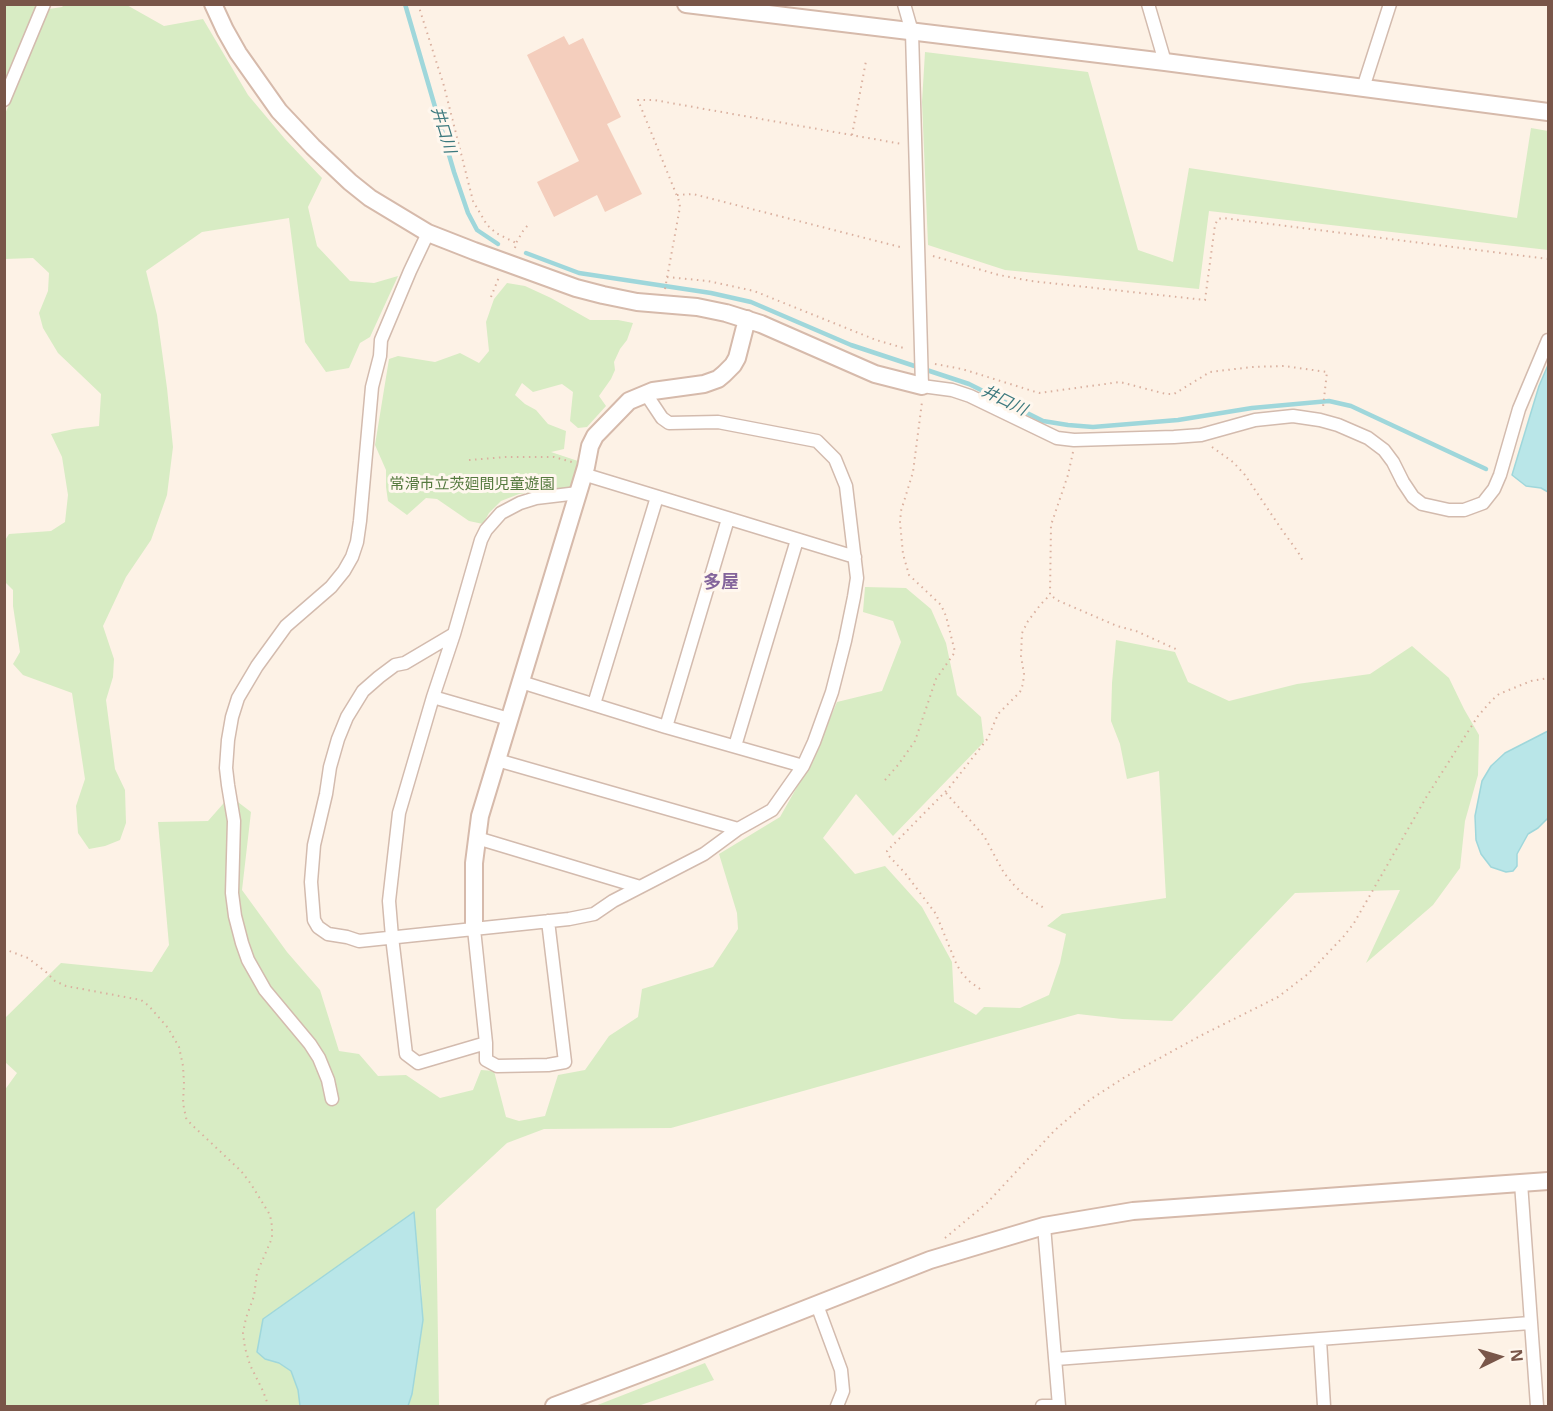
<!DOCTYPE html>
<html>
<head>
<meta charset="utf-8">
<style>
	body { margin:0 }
	#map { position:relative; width:1553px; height:1411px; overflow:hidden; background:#fdf2e6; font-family:"Open Sans",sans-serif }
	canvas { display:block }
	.frame { position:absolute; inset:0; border:6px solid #795649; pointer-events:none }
	.north { position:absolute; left:1469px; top:1327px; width:60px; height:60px; -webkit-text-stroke:4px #fff7ee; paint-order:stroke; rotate:85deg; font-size:16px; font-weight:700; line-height:24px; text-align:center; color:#795649 }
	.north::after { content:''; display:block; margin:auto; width:21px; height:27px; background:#795649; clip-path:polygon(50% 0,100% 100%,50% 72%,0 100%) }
</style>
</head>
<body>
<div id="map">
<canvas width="1553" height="1411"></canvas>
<div class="frame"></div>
<div class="north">N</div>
</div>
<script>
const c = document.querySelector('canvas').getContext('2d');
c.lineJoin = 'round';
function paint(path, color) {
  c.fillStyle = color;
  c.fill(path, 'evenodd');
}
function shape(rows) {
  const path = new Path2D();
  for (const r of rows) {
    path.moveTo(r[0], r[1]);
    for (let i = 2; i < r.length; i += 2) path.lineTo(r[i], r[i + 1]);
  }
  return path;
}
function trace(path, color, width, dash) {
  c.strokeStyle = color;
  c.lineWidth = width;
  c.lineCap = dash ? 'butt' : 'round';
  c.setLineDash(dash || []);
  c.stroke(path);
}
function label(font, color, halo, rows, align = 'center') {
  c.font = font + ' "Open Sans","Noto Sans JP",sans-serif';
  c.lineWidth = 6;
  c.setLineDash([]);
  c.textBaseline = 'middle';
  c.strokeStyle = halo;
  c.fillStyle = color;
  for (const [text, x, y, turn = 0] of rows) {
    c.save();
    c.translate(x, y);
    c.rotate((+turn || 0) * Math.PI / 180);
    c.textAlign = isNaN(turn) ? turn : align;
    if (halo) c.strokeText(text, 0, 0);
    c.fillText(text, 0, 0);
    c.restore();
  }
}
paint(shape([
	[125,4,164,26,203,19,248,95,285,139,322,178,308,207,317,246,350,281,374,283,398,276,370,337,360,343,349,368,326,372,305,342,289,218,202,232,146,271,157,315,167,388,173,447,167,495,151,540,126,577,103,626,114,659,113,677,106,700,115,769,125,790,126,823,120,840,105,846,89,849,78,833,76,806,85,779,72,693,23,675,13,664,20,652,13,606,13,590,5,582,4,542,9,534,51,531,65,522,68,495,62,457,51,434,74,429,99,426,101,394,58,353,43,328,39,313,48,291,49,273,33,258,5,259,5,114,49,9,62,7,64,5],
	[5,5,36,5,5,84],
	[925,52,1088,72,1138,250,1173,262,1189,168,1517,218,1531,128,1548,131,1548,250,1209,211,1199,289,1005,270,928,245,922,102],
	[507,283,525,286,551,298,590,320,618,320,633,323,627,340,620,349,614,362,615,370,611,379,599,396,606,406,587,427,578,428,570,421,573,392,562,384,533,392,522,383,515,395,525,404,536,410,548,424,566,431,564,449,551,452,581,462,575,484,570,487,519,494,501,501,489,513,483,524,469,521,437,499,426,498,407,515,388,501,386,487,386,470,375,445,389,359,398,356,435,362,460,353,479,363,489,351,486,322,494,299],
	[865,587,906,588,931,609,946,643,957,695,981,717,984,742,893,836,856,794,823,838,855,874,885,866,922,907,952,962,954,1002,976,1015,984,1007,1020,1008,1049,995,1060,963,1066,934,1047,926,1062,914,1166,898,1159,771,1127,779,1120,744,1111,721,1112,683,1116,640,1175,652,1188,682,1229,701,1297,684,1370,674,1412,646,1449,678,1464,709,1479,735,1478,775,1465,821,1460,868,1433,905,1366,963,1400,890,1295,893,1172,1021,1122,1019,1078,1014,671,1128,544,1129,507,1143,436,1209,439,1406,408,1406,412,1394,423,1320,421,1284,417,1253,265,1359,279,1363,291,1371,298,1390,300,1406,5,1406,4,1091,17,1073,5,1062,5,1018,61,963,152,972,169,945,158,822,208,821,230,796,251,812,242,890,287,952,320,990,339,1051,359,1054,378,1076,406,1075,440,1098,473,1090,481,1070,494,1071,506,1117,519,1121,545,1116,558,1075,585,1070,609,1036,638,1017,642,989,713,967,738,929,737,913,719,854,780,817,810,764,837,702,882,691,901,642,893,621,863,612],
	[705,1363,714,1380,638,1406,595,1406]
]), '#d8ecc4');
const water = shape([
	[1548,365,1548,492,1541,488,1526,486,1512,475,1539,386,1548,365],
	[1548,731,1548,818,1538,828,1528,834,1517,854,1517,866,1513,871,1506,872,1491,867,1481,854,1476,840,1475,816,1482,781,1491,766,1505,753,1548,731],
	[414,1212,423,1320,412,1394,408,1406,300,1406,298,1390,291,1371,279,1363,265,1359,257,1352,263,1319,414,1212]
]);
paint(water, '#b9e6e8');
trace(water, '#9fd7db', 1.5);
trace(shape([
	[405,4,454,172,468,213,477,230,498,244],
	[526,253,579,273,711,293,751,302,851,345,969,384,1043,421,1068,425,1093,427,1178,420,1252,408,1329,401,1351,406,1486,469]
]), '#9fd7db', 4.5);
paint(shape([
	[564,36,569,45,583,38,621,117,607,124,642,194,605,212,597,195,554,217,537,182,579,161,527,55]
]), '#f4cebd');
const street = shape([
	[904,4,912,32,922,386,952,390,970,396,1057,438,1074,440,1174,437,1201,435,1255,420,1293,416,1320,420,1338,425,1368,438,1384,450,1393,462,1403,482,1413,497,1422,504,1449,510,1464,510,1483,503,1494,489,1500,475,1519,409,1548,340],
	[1148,4,1165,62],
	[1363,88,1390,4],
	[4,100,44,4],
	[583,474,855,557],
	[454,634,405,663,395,665,379,677,363,691,347,717,338,739,330,767,326,794,314,845,311,882,314,920,318,927,328,934,347,937,359,941,569,919,594,914,613,901,704,854,738,829,772,810,803,766,814,742,832,692,845,641,854,597,857,578,846,486,835,459,817,441,718,422,669,423,662,418,646,394],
	[521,682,666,727,803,766],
	[433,697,509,719],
	[594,704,657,497],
	[666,727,728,519],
	[735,746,797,540],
	[497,760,738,829],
	[477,838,640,887],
	[474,929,486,1043,486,1060,497,1066,548,1065,565,1062,548,921],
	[486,1043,418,1063,406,1054,392,937,389,901,399,813,433,697,454,634,481,540,486,530,501,513,520,503,536,498,578,493],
	[332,1099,328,1080,319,1058,310,1044,265,990,248,960,242,943,235,916,232,893,234,821,228,785,226,768,228,740,232,717,238,698,257,666,286,626,331,587,344,571,352,557,357,542,360,521,372,387,380,356,381,340,410,271,428,233],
	[1521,1183,1537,1406],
	[1044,1226,1059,1406],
	[817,1305,841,1370,843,1391,837,1406],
	[1320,1340,1324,1406],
	[1056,1359,1530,1323],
	[1042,1406,1059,1406]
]);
const secondary = shape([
	[213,4,225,30,238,53,279,111,313,147,350,182,370,198,428,233,474,251,576,288,603,295,637,302,697,307,726,313,761,324,875,374,922,386],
	[686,4,1165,62,1548,112],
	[474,929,474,863,480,816,586,467,590,446,595,436,629,401,653,391,704,384,718,379,724,374,733,365,737,358,747,319],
	[554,1406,673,1361,930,1260,1044,1226,1133,1211,1548,1181]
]);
trace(street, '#d3bbae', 15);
trace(secondary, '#d6baab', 20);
trace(shape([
	[418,4,444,86,473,201,487,225,496,233,516,243],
	[852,135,866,61],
	[677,195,693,194,904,248],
	[515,248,516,243,523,231,528,225],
	[933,256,999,275,1031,281,1205,300,1215,225,1218,219,1223,218,1548,259],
	[667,277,708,281,754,291,876,340,907,349],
	[665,289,680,207,679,201,638,100,654,100,902,144],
	[491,297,499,277],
	[935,364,962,369,1039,393,1120,382,1166,394,1174,394,1210,372,1252,367,1284,366,1327,372,1323,407],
	[1212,447,1233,462,1245,475,1282,530,1298,552,1304,563],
	[1073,452,1068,475,1051,525,1050,595,1059,601,1117,626,1136,631,1178,650],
	[469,460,506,457,554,457,572,462],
	[4,658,9,656],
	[885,780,898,765,915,741,936,679,955,652,946,616,941,605,909,575,903,554,900,522,901,511,913,472,922,402],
	[946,793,984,836,1004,873,1014,885,1024,895,1044,908],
	[4,949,28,958,46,972,55,981,66,986,141,1000,149,1006,168,1028,179,1047,183,1066,184,1083,183,1103,186,1118,191,1124,241,1171,251,1184,270,1215,272,1226,272,1238,257,1273,254,1296,246,1318,243,1333,245,1348,250,1365,263,1391,267,1402,267,1406],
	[980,989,969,981,961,972,956,963,936,914,905,873,888,855,887,851,949,788,988,738,998,714,1020,692,1023,684,1024,674,1021,656,1022,633,1028,621,1041,604,1050,595],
	[945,1238,987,1203,1055,1130,1091,1099,1125,1077,1202,1035,1278,997,1308,974,1344,936,1354,923,1427,796,1478,716,1492,700,1499,694,1531,681,1548,678]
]), '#dab09f', 2, [1.5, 4.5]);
trace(street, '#fff', 12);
trace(secondary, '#fff', 16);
label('15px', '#55793e', '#fff7ee', [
	["常滑市立茨廻間児童遊園",472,485]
]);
label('italic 16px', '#3c797e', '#fff7ee', [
	["井口川",443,130,73],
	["井口川",1004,401,26]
]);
label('bold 18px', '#84659c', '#fff7ee', [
	["多屋",721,583]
]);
</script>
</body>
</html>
